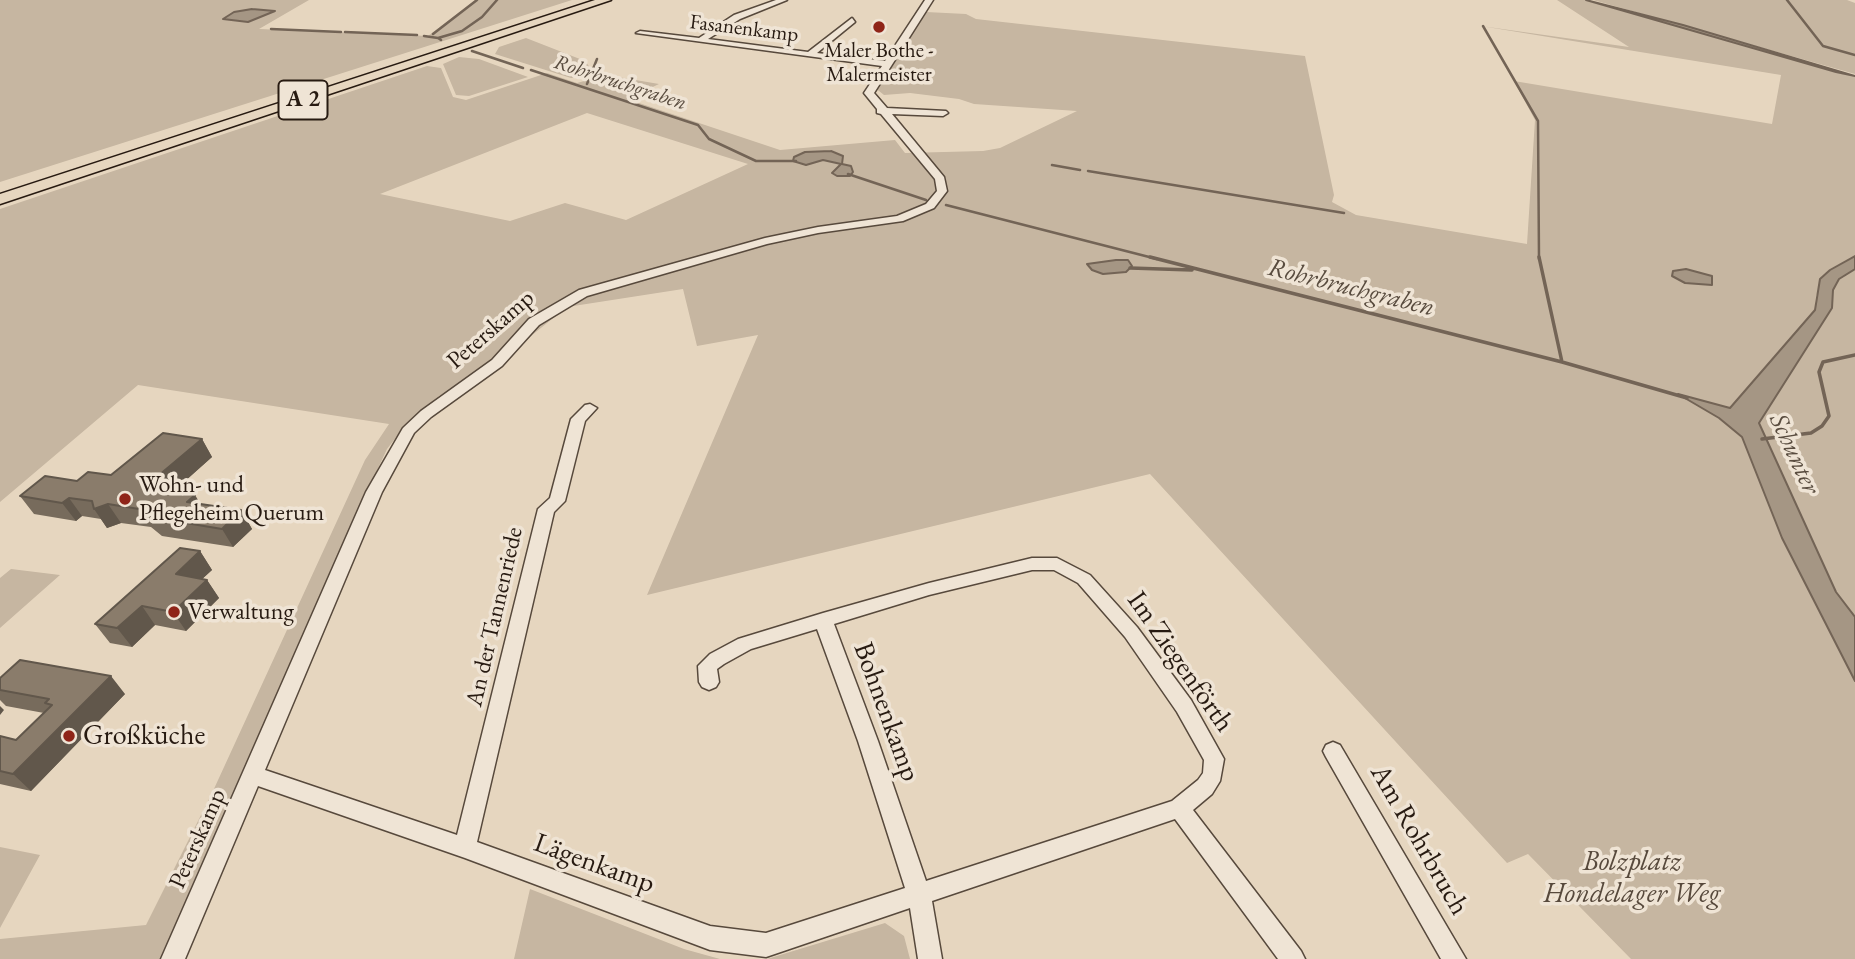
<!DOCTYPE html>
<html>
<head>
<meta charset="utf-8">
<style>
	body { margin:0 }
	canvas { display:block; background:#e6d6bf }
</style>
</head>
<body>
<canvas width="1855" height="959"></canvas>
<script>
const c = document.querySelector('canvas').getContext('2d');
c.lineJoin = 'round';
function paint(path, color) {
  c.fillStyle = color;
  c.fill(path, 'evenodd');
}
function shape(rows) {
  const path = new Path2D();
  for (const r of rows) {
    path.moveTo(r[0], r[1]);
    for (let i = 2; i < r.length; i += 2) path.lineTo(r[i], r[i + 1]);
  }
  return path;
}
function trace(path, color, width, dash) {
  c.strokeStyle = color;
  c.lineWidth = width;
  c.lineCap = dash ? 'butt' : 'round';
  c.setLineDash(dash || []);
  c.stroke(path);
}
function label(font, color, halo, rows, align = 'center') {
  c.font = font + ' "EB Garamond",serif';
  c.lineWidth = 7;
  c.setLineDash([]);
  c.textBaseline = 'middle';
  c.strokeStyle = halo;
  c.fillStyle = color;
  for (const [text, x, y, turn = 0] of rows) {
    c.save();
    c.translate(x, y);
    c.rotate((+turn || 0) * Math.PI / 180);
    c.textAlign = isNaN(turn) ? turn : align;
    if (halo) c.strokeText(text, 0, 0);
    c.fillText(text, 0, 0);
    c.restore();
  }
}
paint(shape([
	[0,0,309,0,259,29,428,36,475,0,572,0,0,182],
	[1557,0,1586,0,1855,76,1855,256,1830,270,1816,296,1815,310,1730,408,1681,395,1719,418,1742,437,1782,538,1855,681,1855,959,1631,959,1528,854,1507,863,1150,474,647,595,758,335,697,346,683,289,567,307,491,368,439,396,408,422,387,449,367,492,162,959,0,959,0,939,146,925,213,791,365,460,389,424,138,385,0,502,0,209,427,66,441,68,453,97,466,100,547,73,577,83,606,75,659,84,627,99,780,150,895,140,905,153,983,151,1000,148,1077,111,974,104,959,99,910,93,884,95,874,87,926,12,966,14,976,19,1305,56,1334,195,1332,202,1356,215,1527,244,1535,120,1514,81,1772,124,1781,75,1481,26,1629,47],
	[587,113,748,164,626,220,565,203,510,221,380,194],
	[1593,0,1847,0,1855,3,1855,74],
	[526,38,585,61,591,69,579,78,571,78,495,54,499,47],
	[459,57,479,59,528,77,469,96,456,95,443,64],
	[1855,269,1855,617,1836,592,1758,423,1832,308,1833,290,1839,279],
	[11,569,60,575,0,628,0,578],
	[0,847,40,855,0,928],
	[530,889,684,949,720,959,514,959],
	[885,923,904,936,910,959,767,959]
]), '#c6b6a1');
const water = shape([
	[1586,0,1683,25,1855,76,1836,72,1586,0],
	[252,9,275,11,248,22,223,19,234,12,252,9],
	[831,151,843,156,842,164,851,166,853,172,850,176,837,176,832,173,841,164,823,160,806,165,793,161,794,157,805,152,831,151],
	[1855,256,1855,269,1839,279,1833,290,1832,308,1759,423,1836,592,1855,617,1855,681,1782,538,1742,437,1719,418,1678,394,1730,408,1815,310,1820,279,1830,270,1855,256],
	[1116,260,1128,260,1132,266,1126,272,1103,274,1092,270,1087,264,1116,260],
	[1686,269,1712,276,1712,285,1685,283,1672,276,1673,271,1686,269]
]);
paint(water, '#a59684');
trace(water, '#736456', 2);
trace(shape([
	[1787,0,1823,46,1855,55],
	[1483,26,1538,121,1539,259],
	[271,29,341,32],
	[345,32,417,35],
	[433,34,477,0],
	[424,36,438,38],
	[441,40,438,38,462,31,482,17,497,0],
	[472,51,523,68],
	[531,70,698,125,709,139,756,161,796,161],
	[587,84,597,59],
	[1052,165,1080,170],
	[1088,171,1344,213],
	[848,174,926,200],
	[946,205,1157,259]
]), '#736456', 2.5);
trace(shape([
	[1150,257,1562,362,1687,398],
	[1539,257,1562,362],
	[1130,268,1192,270],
	[1762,439,1811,433,1822,426,1829,416,1819,372,1823,362,1855,355]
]), '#736456', 3.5);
const minor = shape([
	[776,0,787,0,740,19,708,39,808,52,852,18,855,22,817,53,885,61,925,0,933,0,874,93,887,108,946,111,948,113,943,116,892,114,944,177,947,191,934,208,903,221,818,233,767,244,587,296,539,325,502,366,431,417,414,433,382,492,265,770,457,835,538,509,550,498,571,419,585,405,590,404,597,408,585,421,565,501,554,512,477,842,710,926,766,933,905,888,858,741,817,629,751,649,724,664,717,669,719,682,716,687,709,690,702,687,699,682,698,666,710,654,738,639,823,613,929,583,1032,558,1057,558,1090,575,1137,627,1191,700,1224,759,1220,781,1212,794,1193,810,1301,951,1305,959,1278,959,1175,819,932,901,942,959,918,959,910,908,766,957,710,950,465,858,258,786,185,959,161,959,366,492,403,428,421,411,492,360,529,319,579,290,765,238,818,227,897,216,926,204,937,191,935,179,881,114,877,113,877,109,864,93,882,66,636,33,640,31,699,38,734,15,776,0],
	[1032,570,1054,570,1078,583,1125,637,1177,712,1204,760,1203,773,1198,780,1172,801,926,881,878,741,834,624,929,595,1032,570],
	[1333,742,1340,745,1466,959,1441,959,1326,757,1323,751,1326,745,1333,742]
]);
const highway = shape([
	[595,0,611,0,0,204,0,194,595,0]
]);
trace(minor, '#57493c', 3);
trace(highway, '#271a11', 3);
paint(minor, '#efe4d5');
paint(highway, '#e6d6bf');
paint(shape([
	[202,439,212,457,178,487,189,489,201,504,241,510,252,529,233,547,162,536,151,527,121,523,107,528,101,519,82,516,76,521,34,514,20,496,77,481,111,475],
	[200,551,212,570,202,579,207,580,219,598,186,631,155,625,132,647,110,643,95,624],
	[0,678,125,694,31,791,0,784,0,736,16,740,44,713,6,706,0,700]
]), '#776b5c');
paint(shape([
	[202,439,212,457,164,500,152,481],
	[189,489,194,496,195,495,206,513,187,502,185,493],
	[69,498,82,516,76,521,62,503],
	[108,504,121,523,107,528,94,509],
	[241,510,252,529,233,547,222,529],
	[200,551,212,570,188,592,176,574],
	[207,580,219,598,186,631,173,612],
	[142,606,155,625,132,647,117,628],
	[111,676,125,694,31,791,13,774],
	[0,706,4,710,0,715]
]), '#61574b');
const building = shape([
	[163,433,202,439,152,481,189,489,185,493,195,495,187,502,241,510,222,529,150,517,139,509,108,504,94,509,92,501,69,498,62,503,20,496,45,476,77,481,88,472,111,475,163,433],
	[180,548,200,551,176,574,207,580,173,612,142,606,117,628,95,624,180,548],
	[20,660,111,676,13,774,0,771,0,736,16,740,52,705,45,703,49,699,0,690,0,678,20,660]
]);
paint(building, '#8a7c6b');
trace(building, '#61574b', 2);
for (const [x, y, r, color] of [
	[879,27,7,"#8f2418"],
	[125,499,7,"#8f2418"],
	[174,612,7,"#8f2418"],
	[69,736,7,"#8f2418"]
]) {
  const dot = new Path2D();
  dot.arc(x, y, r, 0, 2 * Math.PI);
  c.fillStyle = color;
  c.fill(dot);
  trace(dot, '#efe4d5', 2.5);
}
label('21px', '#271a11', '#efe4d5', [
	["Fasanenkamp",744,29,7]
]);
label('21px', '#271a11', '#efe4d5', [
	["Maler Bothe -",879,51],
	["Malermeister",879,75]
]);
label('italic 21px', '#594c3f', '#efe4d5', [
	["Rohrbruchgraben",620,83,18]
]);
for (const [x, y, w] of [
	[303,100,49]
]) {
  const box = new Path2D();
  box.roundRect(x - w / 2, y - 19.5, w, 39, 5);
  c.fillStyle = '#efe4d5';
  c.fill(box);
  trace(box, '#271a11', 2);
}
label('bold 23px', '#271a11', null, [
	["A 2",303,100]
]);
label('24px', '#271a11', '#efe4d5', [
	["Peterskamp",491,330,-41],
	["An der Tannenriede",495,617,-77],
	["Peterskamp",198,839,-66]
]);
label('24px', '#271a11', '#efe4d5', [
	["Wohn- und",139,485],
	["Pflegeheim Querum",139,513],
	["Verwaltung",188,612]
], 'left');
label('italic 26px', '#594c3f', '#efe4d5', [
	["Rohrbruchgraben",1351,288,14],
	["Schunter",1794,454,65]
]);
label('28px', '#271a11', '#efe4d5', [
	["Im Ziegenförth",1180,662,55],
	["Bohnenkamp",886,712,70],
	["Am Rohrbruch",1419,840,60],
	["Lägenkamp",594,864,20]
]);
label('28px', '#271a11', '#efe4d5', [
	["Großküche",83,736]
], 'left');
label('italic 28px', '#57493c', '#efe4d5', [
	["Bolzplatz",1632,862],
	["Hondelager Weg",1632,894]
]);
</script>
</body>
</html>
